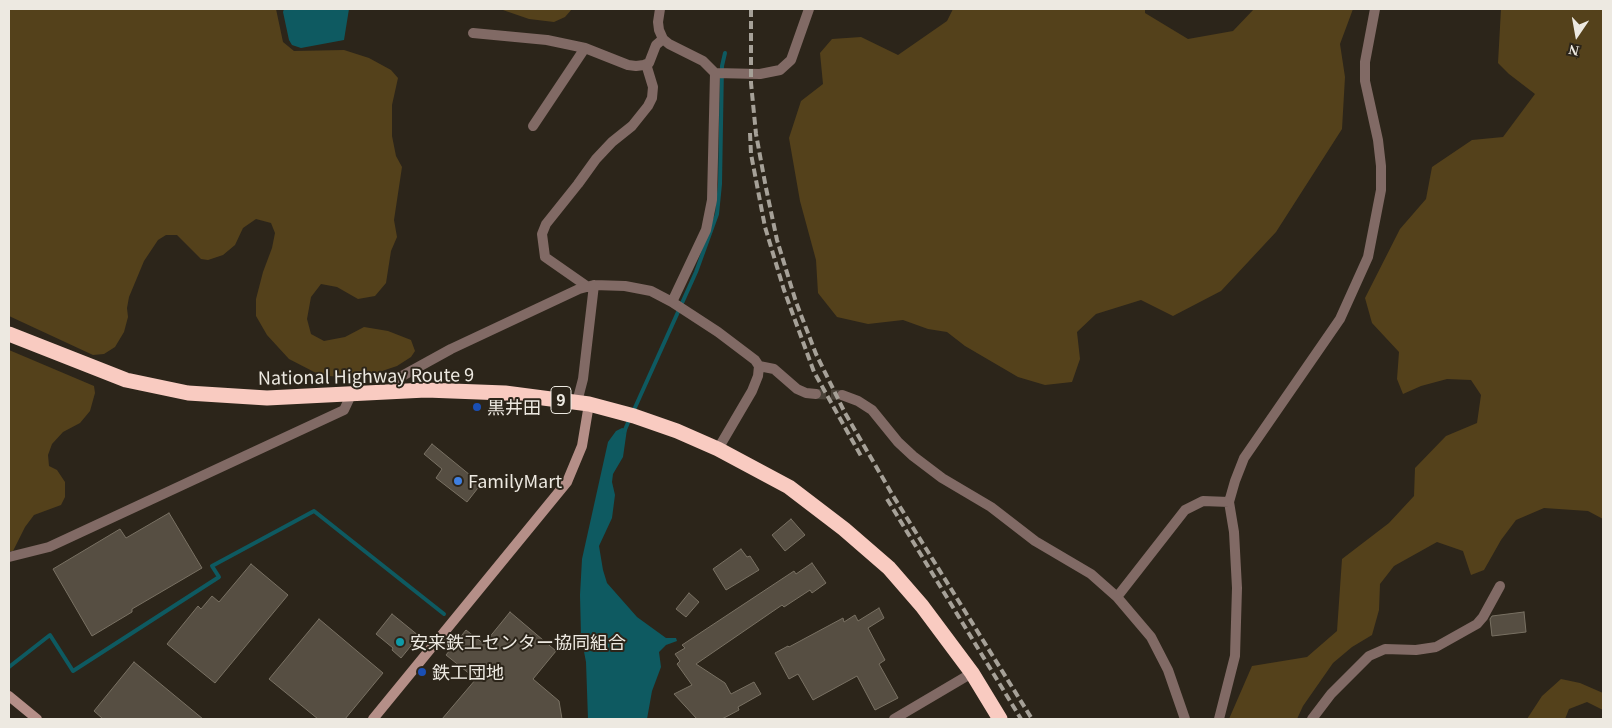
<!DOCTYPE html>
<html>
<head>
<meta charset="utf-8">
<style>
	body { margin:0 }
	#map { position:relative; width:1612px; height:728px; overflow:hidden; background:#2c251a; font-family:Georgia,serif }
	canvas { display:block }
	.frame { position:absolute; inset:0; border:10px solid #ede9e1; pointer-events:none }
	.north { position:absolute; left:1552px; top:10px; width:50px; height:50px; -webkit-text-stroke:4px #2c251a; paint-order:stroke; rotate:192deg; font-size:14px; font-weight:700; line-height:20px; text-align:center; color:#ede9e1 }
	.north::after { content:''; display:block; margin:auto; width:18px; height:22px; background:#ede9e1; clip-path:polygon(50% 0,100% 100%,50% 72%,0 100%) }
</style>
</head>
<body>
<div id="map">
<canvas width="1612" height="728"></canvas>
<div class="frame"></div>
<div class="north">N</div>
</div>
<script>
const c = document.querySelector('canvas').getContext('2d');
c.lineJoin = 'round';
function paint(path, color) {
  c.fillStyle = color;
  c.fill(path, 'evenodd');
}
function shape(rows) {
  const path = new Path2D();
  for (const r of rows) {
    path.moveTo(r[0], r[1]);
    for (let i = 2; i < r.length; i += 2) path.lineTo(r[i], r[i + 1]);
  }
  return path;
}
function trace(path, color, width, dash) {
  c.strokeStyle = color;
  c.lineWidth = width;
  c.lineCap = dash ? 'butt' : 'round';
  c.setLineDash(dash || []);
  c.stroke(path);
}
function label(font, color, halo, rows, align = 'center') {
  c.font = font + ' Georgia,"Noto Sans JP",serif';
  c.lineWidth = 4;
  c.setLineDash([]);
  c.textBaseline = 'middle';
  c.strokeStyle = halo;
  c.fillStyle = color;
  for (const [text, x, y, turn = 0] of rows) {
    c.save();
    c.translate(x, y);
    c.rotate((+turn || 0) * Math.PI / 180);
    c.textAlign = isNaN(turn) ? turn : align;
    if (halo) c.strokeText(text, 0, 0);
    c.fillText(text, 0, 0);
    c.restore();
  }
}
paint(shape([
	[9,9,276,9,283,42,294,51,344,50,369,58,391,70,398,78,392,105,392,136,396,156,402,167,394,220,397,237,391,251,386,283,375,296,358,299,337,287,321,284,311,297,307,319,311,334,324,341,345,337,364,327,388,331,411,340,415,351,411,357,397,366,376,373,350,378,320,375,289,359,267,335,256,316,256,299,263,272,272,248,275,233,271,223,256,219,243,228,235,245,223,255,208,260,201,259,177,235,166,235,158,240,144,261,129,297,127,308,128,317,124,332,115,347,104,354,93,355,9,316],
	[500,9,572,9,565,17,554,22,529,19],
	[953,9,1145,9,1145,13,1188,39,1233,31,1254,9,1353,9,1340,44,1345,77,1342,129,1276,232,1221,291,1173,316,1141,300,1096,314,1077,332,1080,359,1072,382,1045,385,1018,377,965,346,947,332,928,329,903,320,868,324,837,317,818,293,816,260,800,201,789,138,801,101,823,84,820,53,832,39,861,37,898,55,947,21],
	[1501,9,1603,9,1603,519,1588,511,1544,508,1516,520,1501,540,1484,570,1471,575,1463,551,1437,542,1394,566,1380,584,1379,610,1372,635,1352,647,1333,663,1303,706,1297,719,1229,719,1252,666,1307,657,1337,631,1342,559,1389,523,1414,496,1415,468,1446,436,1477,423,1481,395,1471,380,1447,379,1421,386,1403,394,1397,379,1399,352,1372,323,1365,298,1400,229,1426,199,1432,167,1472,140,1503,137,1535,94,1509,74,1498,63],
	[9,350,94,386,95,393,90,411,80,423,63,432,52,444,48,455,49,466,57,470,65,482,65,497,61,505,34,515,25,527,13,551,9,551],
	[1561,679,1580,683,1603,693,1603,710,1587,702,1569,709,1565,719,1527,719,1542,696]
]), '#54411b');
paint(shape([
	[284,9,349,9,344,40,301,48,292,45,289,40,283,12],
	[622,428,627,429,623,457,613,474,612,482,615,495,612,518,599,546,603,570,607,583,637,617,666,638,676,638,677,641,666,645,659,652,661,667,652,691,647,719,588,719,586,662,581,636,580,595,582,559,608,442,616,431]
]), '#0e5a61');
trace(shape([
	[633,412,696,272,717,214,720,184,722,66,725,53],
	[624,432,630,418],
	[9,667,50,635,73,671,219,577,212,566,314,511,444,614]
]), '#0e5a61', 4);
const building = shape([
	[432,444,481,484,467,502,436,478,442,469,424,454,432,444],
	[169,513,202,568,132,609,132,612,92,636,53,569,120,529,126,538,169,513],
	[791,519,805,535,785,551,772,535,791,519],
	[741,549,747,557,750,556,759,570,726,590,713,569,741,549],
	[812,563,826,583,812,593,810,590,784,607,782,605,696,664,725,683,731,694,754,682,761,694,738,707,739,710,722,719,697,719,674,694,692,685,677,664,680,661,675,654,685,648,682,645,794,571,796,574,812,563],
	[251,564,288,595,215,683,167,644,198,606,201,609,212,596,219,602,251,564],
	[689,593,699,602,686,617,676,609,689,593],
	[879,608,884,618,868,628,885,660,879,664,898,698,875,710,857,676,813,700,798,674,789,679,775,653,788,646,789,647,843,618,844,622,855,615,858,621,879,608],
	[510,612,556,651,533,679,559,701,562,719,442,719,476,679,446,655,466,630,484,644,510,612],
	[1524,612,1526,632,1492,636,1490,619,1492,616,1524,612],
	[392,614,419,636,401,658,392,650,393,648,376,634,392,614],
	[319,619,383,673,345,719,318,719,269,679,319,619],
	[134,662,203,719,103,719,94,711,134,662]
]);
paint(building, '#564e42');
trace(building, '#797163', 1);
trace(shape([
	[816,394,842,395]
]), '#494238', 10, [10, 5]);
trace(shape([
	[660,9,658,22,659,30,663,39,669,44,703,61,715,73,760,74,780,70,791,60,809,9],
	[473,33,547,40,585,48,628,65,636,66,644,65,649,63,656,45,663,39],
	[533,126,585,48],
	[588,287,545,257,542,234,546,224,578,184,596,159,612,142,632,126,648,106,652,98,653,87,646,64],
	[672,302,706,230,712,200,715,73],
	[759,366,774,369,797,389,806,393,816,394],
	[392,391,393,387,402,376,451,349,579,289,594,285,625,286,651,291,672,302,718,332,755,360,759,366,758,376,752,391,718,449],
	[842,395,858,401,872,410,898,442,913,456,942,478,991,507,1035,541,1091,574,1117,597,1151,637,1168,670,1185,719],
	[577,402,583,379,594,285],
	[9,557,49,547,344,410,351,395],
	[1117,597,1185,510,1203,501,1229,502],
	[894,719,972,673],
	[1219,719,1235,656,1237,588,1234,532,1229,502,1235,481,1244,458,1340,319,1368,257,1381,190,1381,166,1378,140,1365,81,1365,62,1375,9],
	[1312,719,1331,694,1369,656,1385,649,1416,650,1436,647,1477,624,1483,617,1500,586]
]), '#816a65', 10);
trace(shape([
	[9,696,37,719],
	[373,719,567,482,582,446,589,404]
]), '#b58f88', 10);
trace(shape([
	[9,334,126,380,188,393,267,398,426,390,505,393,589,404,634,416,677,431,718,449,789,487,844,529,889,568,922,606,972,673,1000,719]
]), '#f9cbc1', 15);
trace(shape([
	[751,9,751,83,756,134,766,188,777,240,796,302,816,354,845,413,892,494,1032,719],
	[750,133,751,154,765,227,784,290,814,372,861,456],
	[887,499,1021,719]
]), '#a6a198', 4, [8, 4]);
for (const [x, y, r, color] of [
	[477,407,5,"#1a4fb4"],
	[458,481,5,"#3f7fe0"],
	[400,642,5,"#0f9aa8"],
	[422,672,5,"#1a4fb4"]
]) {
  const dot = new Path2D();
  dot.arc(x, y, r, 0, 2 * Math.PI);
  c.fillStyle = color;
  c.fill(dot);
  trace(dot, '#2c251a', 2);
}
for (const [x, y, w] of [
	[561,400,20]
]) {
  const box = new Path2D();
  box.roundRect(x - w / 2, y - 13.5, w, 27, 4);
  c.fillStyle = '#2c251a';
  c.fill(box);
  trace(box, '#ede9e1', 1);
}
label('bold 16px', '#ede9e1', null, [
	["9",561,400]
]);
label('18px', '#ede9e1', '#2c251a', [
	["National Highway Route 9",366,376,-1]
]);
label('18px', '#ede9e1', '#2c251a', [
	["黒井田",487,407],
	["FamilyMart",468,481],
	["安来鉄工センター協同組合",410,642],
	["鉄工団地",432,672]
], 'left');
</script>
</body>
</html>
